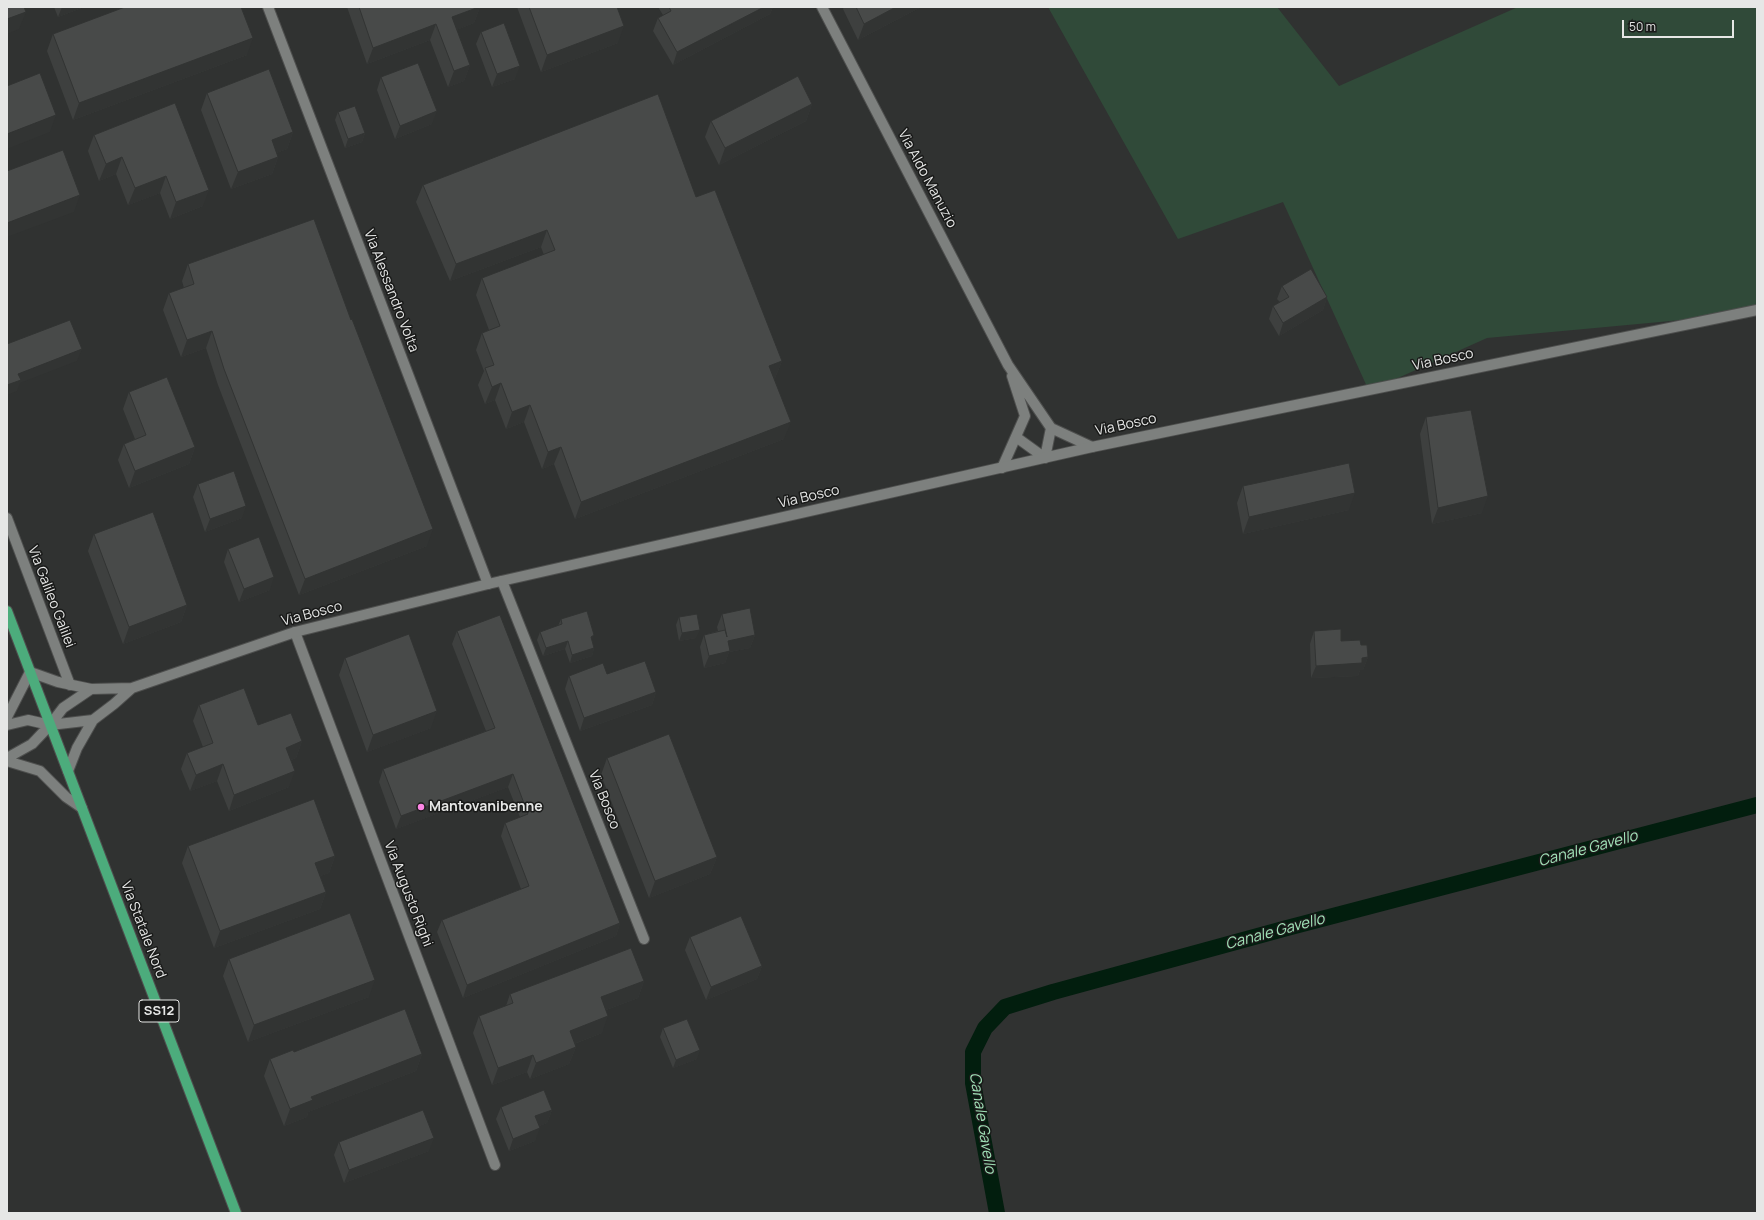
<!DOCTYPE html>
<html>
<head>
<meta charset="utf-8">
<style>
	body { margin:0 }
	#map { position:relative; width:1764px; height:1220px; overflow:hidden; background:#303231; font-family:Manrope,sans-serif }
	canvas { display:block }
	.frame { position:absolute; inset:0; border:8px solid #e6e7e6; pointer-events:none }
	.scale { position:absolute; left:1622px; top:20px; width:112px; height:18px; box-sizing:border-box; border:2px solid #e6e7e6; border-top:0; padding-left:5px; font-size:12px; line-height:14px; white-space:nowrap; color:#e6e7e6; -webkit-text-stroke:3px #191a19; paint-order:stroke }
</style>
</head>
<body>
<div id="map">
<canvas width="1764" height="1220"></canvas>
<div class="frame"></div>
<div class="scale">50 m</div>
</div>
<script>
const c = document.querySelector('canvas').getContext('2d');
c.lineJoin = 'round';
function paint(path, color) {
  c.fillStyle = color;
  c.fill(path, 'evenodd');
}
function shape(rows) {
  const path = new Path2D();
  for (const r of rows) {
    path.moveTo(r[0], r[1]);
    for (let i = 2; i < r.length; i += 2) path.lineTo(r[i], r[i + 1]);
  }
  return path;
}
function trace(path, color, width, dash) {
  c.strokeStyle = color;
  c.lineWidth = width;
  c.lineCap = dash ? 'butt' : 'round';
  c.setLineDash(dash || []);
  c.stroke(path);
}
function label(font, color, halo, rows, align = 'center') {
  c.font = font + ' Manrope,sans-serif';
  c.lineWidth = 3;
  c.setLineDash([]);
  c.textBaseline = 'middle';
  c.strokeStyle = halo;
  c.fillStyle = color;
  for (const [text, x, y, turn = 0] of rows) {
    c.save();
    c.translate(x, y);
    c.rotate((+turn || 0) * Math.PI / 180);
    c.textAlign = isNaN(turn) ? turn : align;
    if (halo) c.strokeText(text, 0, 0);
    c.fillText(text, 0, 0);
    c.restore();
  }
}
paint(shape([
	[1048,7,1277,7,1339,86,1518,7,1757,7,1757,313,1487,338,1369,391,1283,202,1178,239]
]), '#304a39');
trace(shape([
	[997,1213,973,1083,973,1052,985,1028,1005,1007,1053,992,1287,928,1757,805]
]), '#021e0e', 16);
const minor = shape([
	[268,7,488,584],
	[822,7,1008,365,1051,428,1092,447],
	[1016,437,1045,458,1051,428],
	[1002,468,1025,416,1012,376],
	[7,518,70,685],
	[502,581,644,939],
	[295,632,495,1165]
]);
const tertiary = shape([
	[30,672,58,682,91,689,132,688,295,632,488,584,1092,447,1757,310],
	[50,725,63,708,91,689],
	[50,725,93,720],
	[68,771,77,748,93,720,114,704,132,688]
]);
const secondary = shape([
	[7,717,30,672],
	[7,725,28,720,50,725,32,744,7,758],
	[7,761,40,771,66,797,82,808]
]);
const primary = shape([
	[7,611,236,1213]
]);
trace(minor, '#4e4f4e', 12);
trace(tertiary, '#4e4f4e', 12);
trace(secondary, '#4e4f4e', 12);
trace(primary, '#4e4f4e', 12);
trace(minor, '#7d807e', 10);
trace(tertiary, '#7d807e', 10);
trace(secondary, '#7d807e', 10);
trace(primary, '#4cac7c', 10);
paint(shape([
	[54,7,84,7,58,17],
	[347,7,480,7,474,23,456,30,470,65,464,81,448,87,430,40,367,64],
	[517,7,617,7,618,43,541,72],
	[658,7,773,7,770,14,673,65,653,31,658,18,663,15],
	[844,7,921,7,858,40,843,9],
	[481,32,515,79,492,87,476,44],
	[53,34,247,55,73,120,47,51],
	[381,77,432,124,395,139,377,90],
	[207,93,293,132,287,149,276,153,278,157,272,174,231,189,201,110],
	[175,103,203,206,170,219,160,193,128,205,116,174,99,181,88,151,94,135],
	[812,104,806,121,719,165,705,137,711,121],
	[338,112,365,133,362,142,345,148,335,120],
	[423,185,696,197,782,361,775,378,774,379,784,439,575,519,554,464,542,469,524,422,506,429,495,400,485,404,478,385,484,371,476,350,482,333,489,330,476,295,482,278,544,255,541,247,450,281,416,202],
	[188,264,427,546,299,595,218,385,206,348,181,357,163,310,169,293,184,288,182,281],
	[1282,286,1327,297,1323,310,1279,336,1269,319,1273,306,1280,302,1277,299],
	[129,392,195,447,189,464,129,488,118,460,124,444,135,439,123,409],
	[1426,417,1482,513,1432,524,1420,434],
	[198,484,242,518,205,532,193,497],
	[1243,486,1349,510,1243,534,1237,503],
	[94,534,187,605,181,622,123,644,88,551],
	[228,549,270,590,239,602,224,562],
	[722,614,755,635,750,648,729,652,725,663,704,668,700,647,704,635,718,631,717,627],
	[679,617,696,638,679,641,676,625],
	[561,619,592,641,594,648,592,656,570,663,565,649,543,656,537,640,540,632,558,626],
	[457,631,620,923,616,936,463,998,437,932,442,920,521,889,501,836,505,823,520,817,508,787,396,829,379,782,383,769,486,731,452,644],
	[1314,631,1341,641,1361,645,1368,657,1363,670,1360,670,1358,676,1311,678,1310,644],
	[345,658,431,728,367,752,339,675],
	[607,674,656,692,652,705,580,731,565,689,569,676],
	[199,705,302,741,296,758,291,760,289,787,229,811,217,781,190,791,181,769,187,753,203,747,193,721],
	[607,758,717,857,710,874,649,898,601,775],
	[188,846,335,856,329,873,320,876,326,892,320,909,214,948,182,863],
	[690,937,762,966,757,979,706,1000,685,950],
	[229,959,369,997,248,1042,223,976],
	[644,981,638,998,606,1010,602,1033,574,1044,576,1047,569,1064,530,1079,527,1072,492,1085,473,1033,479,1016,506,1006,510,994],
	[663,1028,697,1059,673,1068,660,1037],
	[294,1052,422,1054,416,1071,308,1112,307,1117,284,1126,264,1076,270,1059],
	[501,1107,552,1110,547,1123,539,1126,535,1141,509,1151,496,1119],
	[339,1142,429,1151,344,1183,334,1155]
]), '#3e403f');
paint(shape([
	[62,7,84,7,58,17],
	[479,7,480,7,474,23,446,34,452,17],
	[764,7,773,7,770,14,673,65,677,52],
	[896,7,921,7,858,40,864,24],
	[26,12,19,29,7,34,7,19],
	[436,24,430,40,367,64,373,48],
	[624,26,618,43,541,72,547,55],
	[253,38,247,55,73,120,79,103],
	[470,65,464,81,448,87,454,71],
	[520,66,515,79,492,87,497,74],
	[812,104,806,121,719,165,725,148],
	[437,111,432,124,395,139,400,126],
	[56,115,50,132,7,149,7,134],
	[293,132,287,149,265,157,272,140],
	[365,133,362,142,345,148,348,139],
	[122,157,116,174,99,181,106,164],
	[278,157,272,174,231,189,238,172],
	[166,176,160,193,128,205,135,188],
	[209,190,203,206,170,219,176,202],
	[80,195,74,212,7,237,7,223],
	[547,230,541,247,450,281,456,264],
	[1327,297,1323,310,1279,336,1283,323],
	[212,331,206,348,181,357,187,340],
	[82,349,77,361,20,383,17,391,7,395,7,385,18,374],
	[782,361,775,378,763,383,769,366],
	[501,383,495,400,485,404,492,387],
	[530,405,524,422,506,429,512,412],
	[791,422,784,439,575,519,581,502],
	[195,447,189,464,129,488,135,471],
	[561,447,554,464,542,469,548,452],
	[1355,493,1349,510,1243,534,1249,517],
	[1488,496,1482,513,1432,524,1438,508],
	[246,506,242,518,205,532,210,519],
	[433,529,427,546,299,595,305,579],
	[274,577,270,590,239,602,244,589],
	[187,605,181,622,123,644,129,627],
	[700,630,696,638,679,641,682,633],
	[594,635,591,643,591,637],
	[755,635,750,648,729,652,725,663,704,668,709,656,728,641],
	[568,641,565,649,543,656,546,648],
	[594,648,592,656,570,663,572,655],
	[1368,657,1363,670,1360,670,1358,676,1311,678,1316,666,1362,658],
	[656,692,652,705,580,731,584,718],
	[437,711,431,728,367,752,373,735],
	[302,741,296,758,280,764,286,748],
	[223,764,217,781,190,791,196,775],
	[295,771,289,787,229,811,234,795],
	[513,774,508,787,396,829,401,816],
	[335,856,329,873,309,880,315,863],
	[717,857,710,874,649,898,655,881],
	[326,892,320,909,214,948,220,931],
	[620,923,616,936,463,998,467,985],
	[762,966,757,979,706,1000,711,987],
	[375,980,369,997,248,1042,254,1025],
	[644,981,638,998,595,1014,601,997],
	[608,1016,602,1033,563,1048,570,1031],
	[576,1047,569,1064,530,1079,536,1063],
	[700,1050,697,1059,673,1068,676,1060],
	[422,1054,416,1071,308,1112,307,1117,284,1126,290,1109,311,1097],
	[533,1055,527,1072,492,1085,498,1068],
	[552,1110,547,1123,531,1129,535,1116],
	[540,1128,535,1141,509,1151,513,1139],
	[434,1138,429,1151,344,1183,349,1170]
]), '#323433');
const building = shape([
	[7,7,24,7,26,12,7,19,7,7],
	[125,7,241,7,253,38,79,103,53,34,125,7],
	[359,7,479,7,452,17,470,65,454,71,436,24,373,48,359,7],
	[529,7,617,7,624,26,547,55,529,7],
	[669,7,764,7,677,52,658,18,671,11,669,7],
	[856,7,896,7,864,24,856,7],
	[504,23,520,66,497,74,481,32,504,23],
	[418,63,437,111,400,126,381,77,418,63],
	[269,69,293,132,272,140,278,157,238,172,207,93,269,69],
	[40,73,56,115,7,134,7,86,40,73],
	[798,76,812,104,725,148,711,121,798,76],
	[658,94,696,197,715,190,782,361,769,366,791,422,581,502,561,447,548,452,530,405,512,412,501,383,492,387,485,368,494,365,482,333,500,326,482,278,555,250,547,230,456,264,423,185,658,94],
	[175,103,209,190,176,202,166,176,135,188,122,157,106,164,94,135,175,103],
	[355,106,365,133,348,139,338,112,355,106],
	[63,150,80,195,7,223,7,171,63,150],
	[314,219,351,320,352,319,433,529,305,579,224,369,212,331,187,340,169,293,194,284,188,264,314,219],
	[1311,269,1327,297,1283,323,1273,306,1289,297,1282,286,1311,269],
	[70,320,82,349,18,374,21,380,7,385,7,344,70,320],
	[167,377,195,447,135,471,124,444,146,435,129,392,167,377],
	[1471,410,1488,496,1438,508,1426,417,1471,410],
	[1349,463,1355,493,1249,517,1243,486,1349,463],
	[234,471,246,506,210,519,198,484,234,471],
	[153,512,187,605,129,627,94,534,153,512],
	[259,537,274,577,244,589,228,549,259,537],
	[750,608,755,635,728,641,730,651,709,656,704,635,725,630,727,637,722,614,750,608],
	[587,611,594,635,591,637,594,648,572,655,568,641,546,648,540,632,562,624,561,619,587,611],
	[697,614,700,630,682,633,679,617,697,614],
	[500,615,620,923,467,985,442,920,529,886,505,823,528,814,513,774,401,816,383,769,495,728,457,631,500,615],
	[1341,629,1341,641,1360,640,1361,645,1367,645,1368,657,1362,658,1362,663,1316,666,1314,631,1341,629],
	[409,634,437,711,373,735,345,658,409,634],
	[645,661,656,692,584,718,569,676,603,663,607,674,645,661],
	[244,688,258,725,291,713,302,741,286,748,295,771,234,795,223,764,196,775,187,753,213,743,199,705,244,688],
	[669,734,717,857,655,881,607,758,669,734],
	[314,799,335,856,315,863,326,892,220,931,188,846,314,799],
	[350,913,375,980,254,1025,229,959,350,913],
	[741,916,762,966,711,987,690,937,741,916],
	[631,948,644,981,601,997,608,1016,570,1031,576,1047,536,1063,533,1055,498,1068,479,1016,513,1003,510,994,631,948],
	[405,1009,422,1054,311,1097,313,1100,290,1109,270,1059,293,1050,294,1052,405,1009],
	[687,1019,700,1050,676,1060,663,1028,687,1019],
	[544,1090,552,1110,535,1116,540,1128,513,1139,501,1107,544,1090],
	[423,1110,434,1138,349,1170,339,1142,423,1110]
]);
paint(building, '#484a49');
trace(building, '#323433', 1);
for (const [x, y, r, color] of [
	[421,807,4,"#fc86e4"]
]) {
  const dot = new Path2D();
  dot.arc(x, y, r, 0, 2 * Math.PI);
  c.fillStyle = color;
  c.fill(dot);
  trace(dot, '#191a19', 1.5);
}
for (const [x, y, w] of [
	[159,1011,40]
]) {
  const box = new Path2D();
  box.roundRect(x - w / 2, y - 11, w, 22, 3);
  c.fillStyle = '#191a19';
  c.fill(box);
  trace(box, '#e6e7e6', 1);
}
label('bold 13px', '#e6e7e6', null, [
	["SS12",159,1011]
]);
label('14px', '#e6e7e6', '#191a19', [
	["Via Aldo Manuzio",927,179,62],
	["Via Alessandro Volta",391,291,69],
	["Via Bosco",1443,360,-12],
	["Via Bosco",1126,425,-12],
	["Via Bosco",809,497,-13],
	["Via Galileo Galilei",51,597,69],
	["Via Bosco",312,614,-15],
	["Via Bosco",604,800,68],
	["Via Augusto Righi",408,894,69],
	["Via Statale Nord",143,930,69]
]);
label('bold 14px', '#e6e7e6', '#191a19', [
	["Mantovanibenne",429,807]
], 'left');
label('italic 15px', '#a1e3b8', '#191a19', [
	["Canale Gavello",1588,849,-15],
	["Canale Gavello",1275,932,-15],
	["Canale Gavello",982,1123,81]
]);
</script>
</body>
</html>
